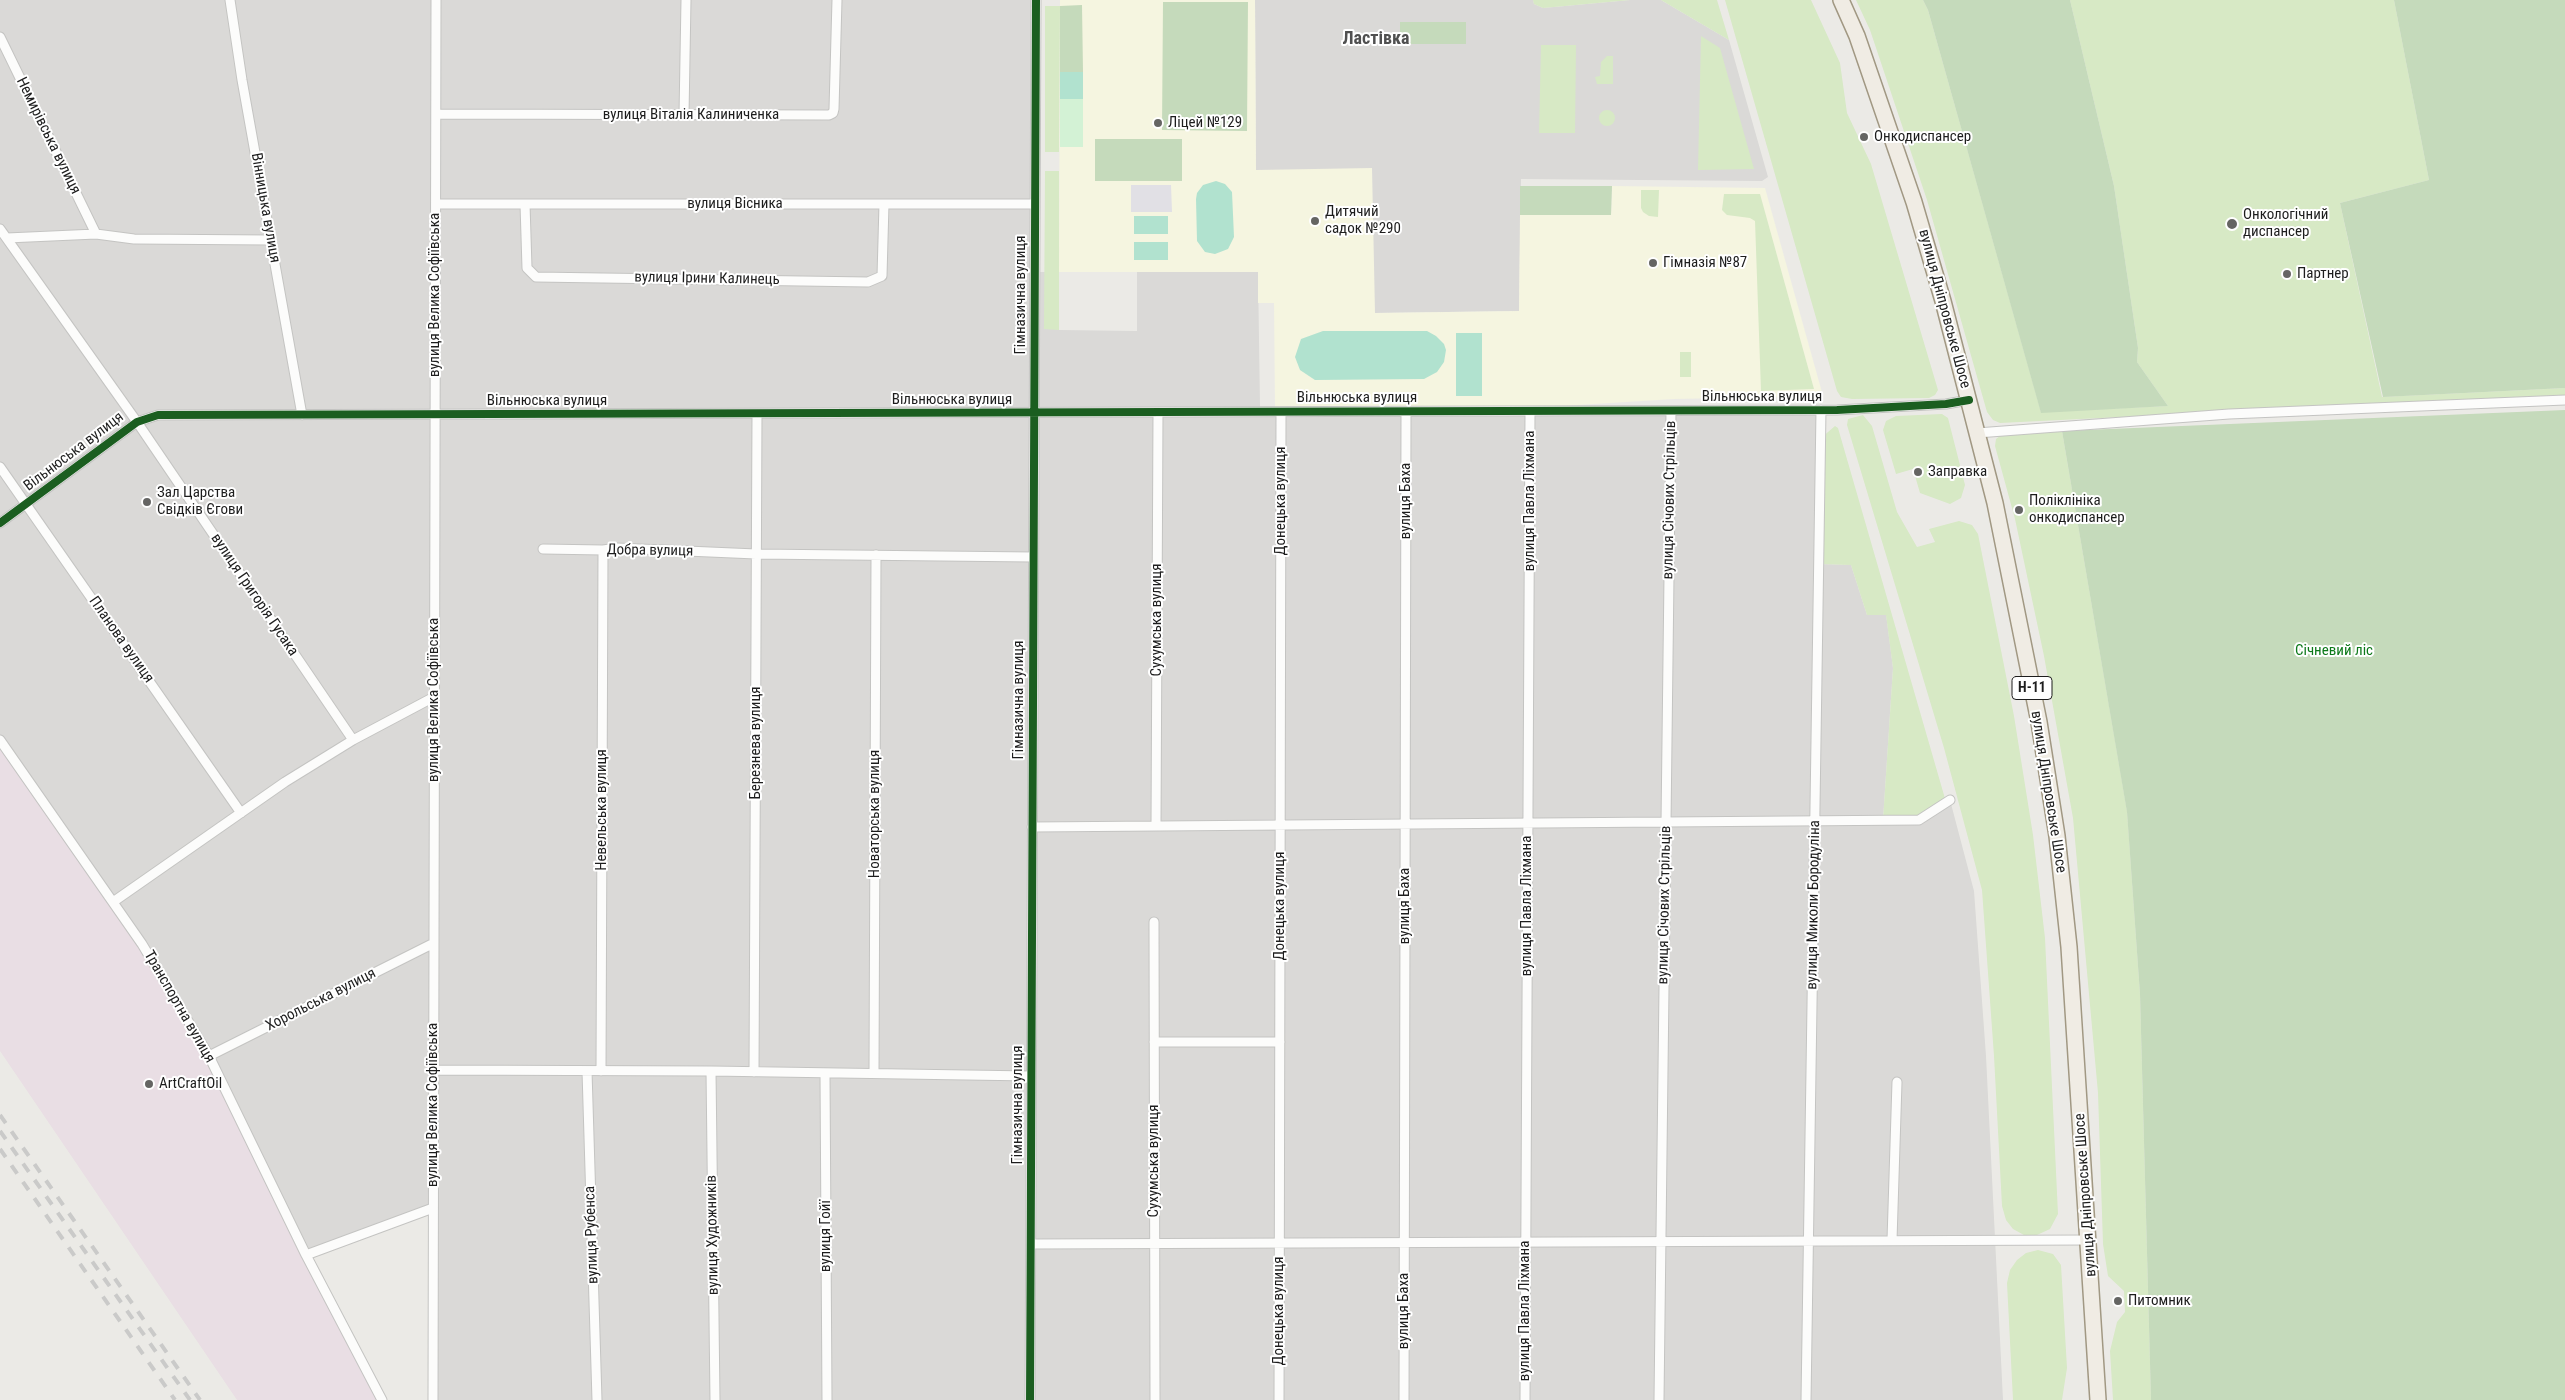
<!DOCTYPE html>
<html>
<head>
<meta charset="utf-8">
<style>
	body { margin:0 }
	canvas { display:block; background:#ebeae6 }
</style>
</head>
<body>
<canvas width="2565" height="1400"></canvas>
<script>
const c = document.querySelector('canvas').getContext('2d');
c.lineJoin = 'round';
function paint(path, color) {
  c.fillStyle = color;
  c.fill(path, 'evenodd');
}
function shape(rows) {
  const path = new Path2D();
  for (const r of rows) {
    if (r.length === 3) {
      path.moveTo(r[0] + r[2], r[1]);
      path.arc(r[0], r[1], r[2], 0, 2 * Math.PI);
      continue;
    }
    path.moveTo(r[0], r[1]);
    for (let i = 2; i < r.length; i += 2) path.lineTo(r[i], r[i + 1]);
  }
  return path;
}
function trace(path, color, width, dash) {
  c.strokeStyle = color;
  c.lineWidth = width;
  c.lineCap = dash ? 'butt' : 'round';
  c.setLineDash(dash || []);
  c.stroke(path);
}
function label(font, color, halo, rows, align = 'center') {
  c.font = font + ' "Roboto Condensed",sans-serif';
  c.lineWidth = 4;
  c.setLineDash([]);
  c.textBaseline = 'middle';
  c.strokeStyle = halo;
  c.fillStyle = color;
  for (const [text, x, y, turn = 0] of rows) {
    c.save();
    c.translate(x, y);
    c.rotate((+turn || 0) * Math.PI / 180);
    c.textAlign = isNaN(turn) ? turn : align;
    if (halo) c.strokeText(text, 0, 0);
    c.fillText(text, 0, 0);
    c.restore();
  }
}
paint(shape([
	[0,0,1036,0,1035,272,1059,272,1059,330,1137,331,1137,272,1258,272,1260,407,1821,410,1819,564,1851,565,1867,615,1886,614,1893,668,1883,820,1950,800,1974,891,1986,1056,2003,1400,433,1400,433,1209,306,1255,0,740],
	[1255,0,1533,0,1534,4,1543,8,1630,0,1661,0,1729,40,1768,177,1762,181,1521,179,1519,311,1375,313,1256,170]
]), '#dad9d7');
paint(shape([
	[0,740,142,944,209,1056,382,1400,237,1400,0,1051]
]), '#e9dee4');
paint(shape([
	[1060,0,1255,0,1256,170,1372,168,1375,313,1519,311,1520,215,1611,215,1612,186,1765,188,1823,396,1674,399,1530,408,1275,407,1274,303,1258,303,1258,272,1059,272]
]), '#f5f5e0');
paint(shape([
	[1533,0,1630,0,1543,8,1534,4],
	[1661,0,1717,0,1729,40],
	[1725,0,1811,0,1840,63,1847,113,1871,164,1938,390,1935,395,1929,398,1852,399,1841,397,1837,391],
	[1856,0,1923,0,1928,10,2041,412,2168,406,2137,362,2138,348,2114,186,2070,0,2394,0,2429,180,2340,203,2382,397,2565,388,2565,395,2000,423,1993,420,1987,412,1927,200,1870,30],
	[1045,6,1060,6,1059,152,1045,152],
	[1701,36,1720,48,1754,169,1698,170],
	[1541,45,1576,45,1575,133,1539,133],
	[1607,56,1613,56,1613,84,1597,84,1595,77,1600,76,1601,62],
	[1607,118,8],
	[1045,171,1059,171,1059,330,1044,329],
	[1641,190,1659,190,1658,217,1649,216,1643,212,1641,208],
	[1724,194,1760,194,1814,389,1761,391,1755,221,1750,218,1727,215,1722,210],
	[1680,352,1691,352,1691,377,1680,377],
	[1942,414,1948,418,1965,485,1961,498,1950,504,1920,493,1913,469,1896,474,1883,430,1886,421,1896,416],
	[1863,415,1872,426,1897,512,1917,547,1935,542,1929,529,1959,521,1972,525,1978,534,2014,716,2033,835,2045,938,2058,1214,2050,1229,2037,1235,2024,1235,2013,1229,2006,1220,2002,1206,1994,1056,1982,890,1944,748,1847,425,1848,419],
	[1835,426,1838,428,1946,802,1919,820,1883,820,1893,668,1886,615,1867,615,1851,565,1819,564,1821,438],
	[2062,431,2127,811,2140,994,2151,1400,2113,1400,2110,1351,2117,1322,2125,1312,2124,1291,2108,1276,2103,1244,2098,1093,2073,818,2044,656,2015,519,1995,446,1996,439,2001,435],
	[2038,1250,2053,1254,2061,1265,2067,1368,2062,1400,2013,1400,2007,1283,2010,1270,2017,1260,2026,1253]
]), '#d7e9c5');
paint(shape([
	[1923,0,2070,0,2114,186,2138,348,2137,362,2168,406,2041,413,1928,10],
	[2394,0,2565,0,2565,388,2383,397,2340,203,2429,180],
	[1163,2,1248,2,1247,131,1162,130],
	[1082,5,1083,72,1060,72,1060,6],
	[1400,22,1466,22,1466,44,1400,44],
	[1095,139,1182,139,1182,181,1095,181],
	[1520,186,1612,186,1611,215,1520,215],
	[2565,410,2565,1400,2151,1400,2140,994,2127,812,2062,431]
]), '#c5dabb');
paint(shape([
	[1060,99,1083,99,1083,147,1060,147]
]), '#d3f2d5');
paint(shape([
	[1060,72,1083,72,1083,99,1060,99],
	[1216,181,1225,184,1232,192,1234,237,1228,249,1215,254,1205,252,1197,241,1196,199,1197,193,1203,185],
	[1134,216,1168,216,1168,234,1134,234],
	[1134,242,1168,242,1168,260,1134,260],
	[1323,331,1427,331,1436,336,1444,344,1446,350,1444,362,1437,372,1424,379,1315,380,1300,370,1295,357,1301,339],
	[1456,333,1482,333,1482,396,1456,396]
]), '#b1e2cf');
paint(shape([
	[1131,185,1171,185,1172,212,1131,212]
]), '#e1e0e5');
const street = shape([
	[230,0,242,80,302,415],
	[0,37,96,234],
	[436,114,829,115,833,113,834,109,837,0],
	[684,115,686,0],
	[436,204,1035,204],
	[525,204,527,268,536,277,868,282,882,276,884,204],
	[0,229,137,422,353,740],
	[7,238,96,234,134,239,270,240],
	[1977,433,2229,414,2565,400],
	[0,467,241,813],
	[0,523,137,422,158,415,1837,410,1946,404,1969,400],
	[543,549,603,550,617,548,756,554,1033,557],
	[0,740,142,944,209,1056,306,1255,382,1400],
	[1156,826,1158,413],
	[1032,827,1919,820,1950,800],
	[113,902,285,782,353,740,434,697],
	[1154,922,1155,1400],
	[1154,1042,1280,1042],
	[209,1056,434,943],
	[433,1070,711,1071,1031,1076],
	[587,1071,597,1400],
	[601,1071,603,550],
	[711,1071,715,1400],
	[754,1072,757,414],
	[825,1073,827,1400],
	[874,1073,876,555],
	[1892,1240,1897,1082],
	[1031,1244,2089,1240],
	[306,1255,433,1208],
	[433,1400,436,0],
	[1030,1400,1036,0],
	[1279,1400,1281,412],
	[1404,1400,1406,412],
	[1525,1400,1530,411],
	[1659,1400,1671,411],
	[1806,1400,1821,410]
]);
const primary = shape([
	[1841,0,1857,36,1914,202,1943,301,1995,503,2039,722,2057,836,2069,947,2098,1400]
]);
trace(street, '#c4c4c2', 11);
trace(primary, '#a19883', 18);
trace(street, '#fcfcfb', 9);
trace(primary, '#f0ece4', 15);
trace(shape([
	[0,1115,200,1400],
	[0,1131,190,1400],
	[0,1149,175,1400]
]), '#cacac9', 4, [10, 10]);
trace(shape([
	[0,523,137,422,158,415,1837,410,1946,404,1969,400],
	[1030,1400,1036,0]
]), '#1b5e20', 8);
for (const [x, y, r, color] of [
	[1158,123,5,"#656563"],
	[1864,137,5,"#656563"],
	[1315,221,5,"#656563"],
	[2232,224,6,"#656563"],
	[1653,263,5,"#656563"],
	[2287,274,5,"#656563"],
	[1918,472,5,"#656563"],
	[147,502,5,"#656563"],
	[2019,510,5,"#656563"],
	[149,1084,5,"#656563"],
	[2118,1301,5,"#656563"]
]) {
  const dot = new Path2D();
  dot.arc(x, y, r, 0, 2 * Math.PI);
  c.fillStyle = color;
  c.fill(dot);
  trace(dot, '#fff', 2);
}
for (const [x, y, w] of [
	[2032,688,40]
]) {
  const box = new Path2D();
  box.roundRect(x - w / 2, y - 11.5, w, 23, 4);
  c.fillStyle = '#fff';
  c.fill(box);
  trace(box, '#1d1d1d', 1);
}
label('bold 14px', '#1d1d1d', null, [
	["Н-11",2032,688]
]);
label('15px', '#1d1d1d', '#fff', [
	["вулиця Віталія Калиниченка",691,115],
	["Немирівська вулиця",48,136,64],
	["вулиця Вісника",735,204],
	["Вінницька вулиця",265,208,80],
	["вулиця Ірини Калинець",707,279,1],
	["вулиця Велика Софіївська",435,295,-90],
	["Гімназична вулиця",1021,295,-90],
	["вулиця Дніпровське Шосе",1944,309,75],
	["Вільнюська вулиця",1762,397],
	["Вільнюська вулиця",1357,398],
	["Вільнюська вулиця",952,400],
	["Вільнюська вулиця",547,401],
	["Вільнюська вулиця",74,452,-37],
	["вулиця Січових Стрільців",1670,500,-89],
	["Донецька вулиця",1281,501,-90],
	["вулиця Баха",1406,501,-90],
	["вулиця Павла Ліхмана",1530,501,-90],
	["Добра вулиця",650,551,1],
	["вулиця Григорія Гусака",254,595,56],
	["Сухумська вулиця",1157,620,-90],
	["Планова вулиця",121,640,55],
	["вулиця Велика Софіївська",434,700,-90],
	["Гімназична вулиця",1019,700,-90],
	["Березнева вулиця",756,743,-90],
	["вулиця Дніпровське Шосе",2048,792,81],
	["Невельська вулиця",602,810,-90],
	["Новаторська вулиця",875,814,-90],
	["вулиця Січових Стрільців",1665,905,-89],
	["вулиця Миколи Бородуліна",1814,905,-89],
	["Донецька вулиця",1280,906,-90],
	["вулиця Баха",1405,906,-90],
	["вулиця Павла Ліхмана",1527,906,-90],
	["Хорольська вулиця",321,1000,-27],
	["Транспортна вулиця",179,1007,60],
	["вулиця Велика Софіївська",433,1105,-90],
	["Гімназична вулиця",1018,1105,-90],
	["Сухумська вулиця",1154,1161,-90],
	["вулиця Дніпровське Шосе",2086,1195,-94],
	["вулиця Рубенса",592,1235,-92],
	["вулиця Художників",713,1235,-91],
	["вулиця Гойї",826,1236,-90],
	["Донецька вулиця",1279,1311,-90],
	["вулиця Баха",1404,1311,-90],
	["вулиця Павла Ліхмана",1525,1311,-90]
]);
label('15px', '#1d1d1d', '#fff', [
	["Ліцей №129",1168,123],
	["Онкодиспансер",1874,137],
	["Дитячий",1325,212],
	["садок №290",1325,229],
	["Онкологічний",2243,215],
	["диспансер",2243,232],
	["Гімназія №87",1663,263],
	["Партнер",2297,274],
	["Заправка",1928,472],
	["Зал Царства",157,493],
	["Свідків Єгови",157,510],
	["Поліклініка",2029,501],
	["онкодиспансер",2029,518],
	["ArtCraftOil",159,1084],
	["Питомник",2128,1301]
], 'left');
label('15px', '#0d791a', '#fff', [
	["Січневий ліс",2334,651]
]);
label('bold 18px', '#505050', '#fff', [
	["Ластівка",1376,39]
]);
</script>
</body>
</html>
